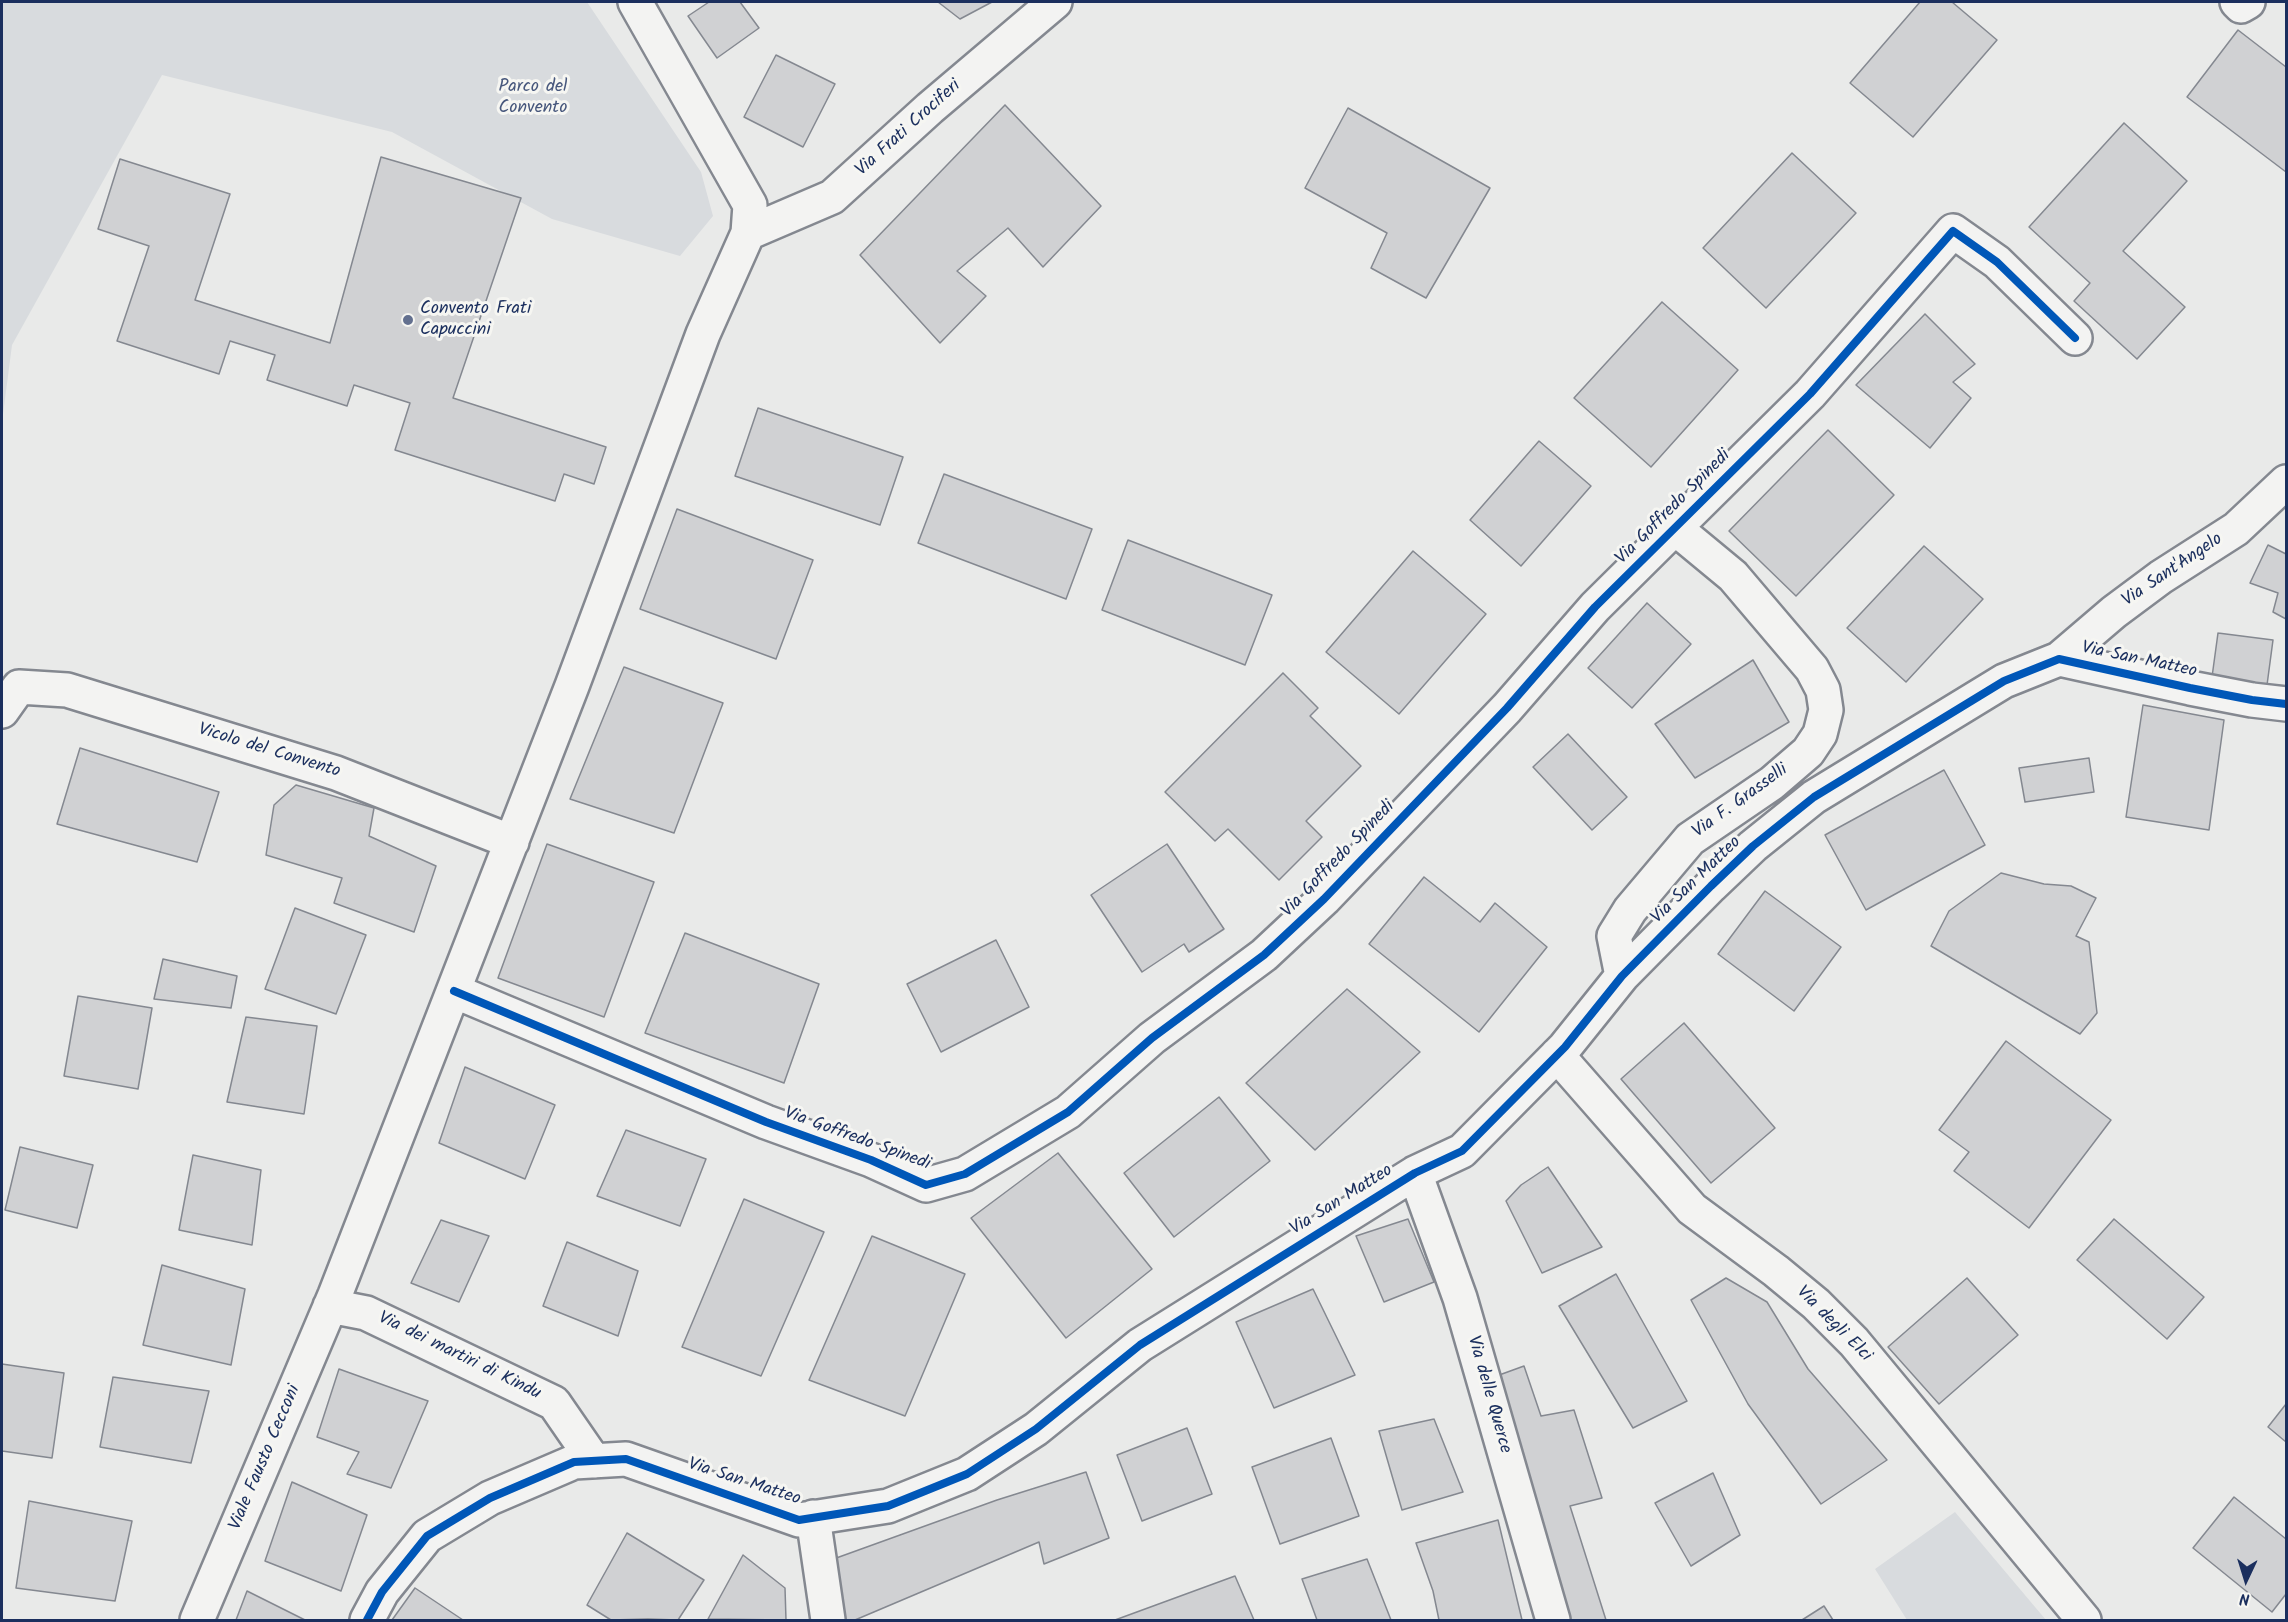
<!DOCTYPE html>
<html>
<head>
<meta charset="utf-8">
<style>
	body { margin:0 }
	#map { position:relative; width:2288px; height:1622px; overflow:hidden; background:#e9eae9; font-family:Kalam,sans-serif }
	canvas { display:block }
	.frame { position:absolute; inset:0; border:3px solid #1b2f5e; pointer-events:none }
	.north { position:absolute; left:2216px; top:1550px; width:60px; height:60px; -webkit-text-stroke:4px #f6f6f2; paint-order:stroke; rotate:184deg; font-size:16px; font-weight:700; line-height:24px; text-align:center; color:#1b2f5e }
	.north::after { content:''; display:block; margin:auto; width:21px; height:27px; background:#1b2f5e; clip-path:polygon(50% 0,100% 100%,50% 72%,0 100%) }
</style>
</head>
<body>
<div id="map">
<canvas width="2288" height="1622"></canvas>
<div class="frame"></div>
<div class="north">N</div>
</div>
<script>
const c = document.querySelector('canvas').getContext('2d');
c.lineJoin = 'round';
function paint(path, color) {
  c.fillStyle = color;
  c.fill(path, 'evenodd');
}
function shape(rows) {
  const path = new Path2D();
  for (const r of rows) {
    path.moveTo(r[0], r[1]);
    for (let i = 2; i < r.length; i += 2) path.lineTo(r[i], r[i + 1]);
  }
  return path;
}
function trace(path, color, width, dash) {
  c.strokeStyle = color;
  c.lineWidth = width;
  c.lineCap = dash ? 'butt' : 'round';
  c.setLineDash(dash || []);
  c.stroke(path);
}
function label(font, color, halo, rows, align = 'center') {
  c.font = font + ' Kalam,sans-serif';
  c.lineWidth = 6;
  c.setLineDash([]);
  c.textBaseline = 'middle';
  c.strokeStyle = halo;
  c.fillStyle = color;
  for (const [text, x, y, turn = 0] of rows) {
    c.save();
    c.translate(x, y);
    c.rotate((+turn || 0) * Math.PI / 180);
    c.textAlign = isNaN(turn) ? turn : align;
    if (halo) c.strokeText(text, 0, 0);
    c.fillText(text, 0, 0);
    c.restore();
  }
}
paint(shape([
	[2,2,587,2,701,172,713,216,680,256,552,219,392,132,162,75,12,345,2,422],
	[1955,1512,2046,1620,1907,1620,1875,1569]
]), '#d8dbde');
const building = shape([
	[709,2,740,2,759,28,717,58,688,16,709,2],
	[938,2,992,2,960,19,938,2],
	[1920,2,1952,2,1997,40,1913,137,1850,83,1920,2],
	[2238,30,2286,67,2286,172,2187,97,2238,30],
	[776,55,835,84,803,147,744,117,776,55],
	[1005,105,1101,206,1043,267,1008,228,957,271,986,296,940,343,860,255,1005,105],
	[1348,108,1490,188,1426,298,1371,268,1387,233,1305,188,1348,108],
	[2124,123,2187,181,2123,251,2185,307,2137,359,2074,301,2090,283,2029,227,2124,123],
	[1792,153,1856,213,1766,308,1703,248,1792,153],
	[381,157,521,198,453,398,606,447,594,484,564,474,555,501,395,450,410,403,354,385,347,406,267,380,275,355,230,341,219,374,117,341,149,246,98,229,120,159,230,194,195,300,330,343,381,157],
	[1662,302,1738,370,1651,467,1574,398,1662,302],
	[1925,314,1975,364,1953,382,1971,398,1930,448,1856,385,1925,314],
	[758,408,903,457,880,525,735,476,758,408],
	[1828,430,1894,495,1796,596,1729,531,1828,430],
	[1539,441,1591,486,1521,566,1470,520,1539,441],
	[944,474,1092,529,1066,599,918,543,944,474],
	[677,509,813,560,776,659,640,609,677,509],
	[1128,540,1272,595,1245,665,1102,610,1128,540],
	[2268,545,2286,554,2286,619,2273,612,2278,593,2250,583,2268,545],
	[1924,546,1983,599,1906,682,1847,628,1924,546],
	[1413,551,1486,614,1399,714,1326,652,1413,551],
	[1647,603,1691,644,1632,708,1588,668,1647,603],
	[2218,633,2273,640,2267,685,2212,677,2218,633],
	[1753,660,1789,722,1695,778,1655,724,1753,660],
	[624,667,723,703,674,833,570,799,624,667],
	[1283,673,1318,708,1310,716,1361,766,1306,821,1322,837,1279,880,1228,829,1215,841,1165,792,1283,673],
	[2143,705,2224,720,2209,830,2126,817,2143,705],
	[1568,734,1627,797,1592,830,1533,767,1568,734],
	[80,748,219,792,197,862,57,824,80,748],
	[2089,758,2094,792,2025,802,2019,768,2089,758],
	[1944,770,1985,845,1866,910,1825,835,1944,770],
	[296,785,374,808,369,836,436,866,414,932,334,903,342,878,266,855,274,805,296,785],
	[547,844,654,882,604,1017,498,978,547,844],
	[1167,844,1224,929,1189,952,1184,944,1142,972,1091,895,1167,844],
	[2001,873,2044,884,2071,886,2096,898,2076,936,2089,942,2097,1013,2080,1034,1931,946,1949,911,2001,873],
	[1424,877,1480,922,1495,903,1547,947,1479,1032,1369,944,1424,877],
	[1765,891,1841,947,1794,1011,1718,954,1765,891],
	[295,908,366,935,336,1014,265,989,295,908],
	[685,933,819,984,784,1083,645,1033,685,933],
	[996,940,1029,1007,941,1052,907,984,996,940],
	[163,959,237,976,231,1008,154,999,163,959],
	[1347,989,1420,1052,1315,1150,1246,1083,1347,989],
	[78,996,152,1008,138,1089,64,1076,78,996],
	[246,1017,317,1026,304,1114,227,1102,246,1017],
	[1684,1023,1775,1128,1711,1183,1621,1079,1684,1023],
	[2006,1041,2111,1120,2029,1228,1954,1171,1969,1152,1939,1130,2006,1041],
	[465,1067,555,1105,525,1179,439,1143,465,1067],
	[1219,1097,1270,1161,1174,1237,1124,1173,1219,1097],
	[626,1130,706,1159,680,1226,597,1196,626,1130],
	[20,1147,93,1165,77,1228,5,1210,20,1147],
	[1058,1153,1152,1269,1066,1338,971,1218,1058,1153],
	[193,1155,261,1170,252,1245,179,1230,193,1155],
	[1548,1167,1602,1247,1542,1273,1506,1201,1521,1185,1548,1167],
	[744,1199,824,1232,761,1376,682,1347,744,1199],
	[1408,1219,1434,1282,1384,1302,1356,1236,1408,1219],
	[2114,1219,2204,1297,2167,1339,2077,1260,2114,1219],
	[441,1220,489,1236,459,1302,411,1283,441,1220],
	[872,1236,965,1274,905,1416,809,1380,872,1236],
	[567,1242,638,1271,618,1336,543,1306,567,1242],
	[162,1265,245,1289,231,1365,143,1345,162,1265],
	[1616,1274,1687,1401,1633,1428,1559,1306,1616,1274],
	[1726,1278,1767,1302,1808,1369,1887,1460,1821,1504,1748,1404,1691,1300,1726,1278],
	[1967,1278,2018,1335,1939,1404,1888,1347,1967,1278],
	[1313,1289,1355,1375,1274,1408,1236,1322,1313,1289],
	[2,1364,64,1373,52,1458,2,1451,2,1364],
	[1524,1366,1541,1416,1574,1410,1602,1498,1570,1506,1606,1620,1562,1620,1491,1378,1524,1366],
	[339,1369,428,1401,391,1488,347,1474,359,1452,317,1437,339,1369],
	[113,1377,209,1391,191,1463,100,1447,113,1377],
	[2286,1404,2286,1442,2268,1427,2286,1404],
	[1434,1419,1463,1492,1402,1510,1379,1431,1434,1419],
	[1187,1428,1212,1494,1142,1521,1117,1455,1187,1428],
	[1331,1438,1359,1516,1280,1544,1252,1467,1331,1438],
	[1086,1472,1109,1538,1044,1564,1039,1542,855,1620,834,1620,828,1561,997,1500,1086,1472],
	[1713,1473,1740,1535,1691,1566,1655,1503,1713,1473],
	[292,1482,367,1515,341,1591,265,1561,292,1482],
	[2234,1497,2286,1539,2286,1594,2272,1612,2193,1548,2234,1497],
	[29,1501,132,1521,115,1601,16,1588,29,1501],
	[1498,1520,1522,1620,1439,1620,1433,1591,1416,1543,1498,1520],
	[627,1533,704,1580,678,1620,648,1619,611,1620,587,1605,627,1533],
	[743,1555,785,1588,786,1620,708,1619,743,1555],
	[1367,1559,1391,1620,1317,1620,1302,1579,1367,1559],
	[1235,1576,1254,1620,1115,1620,1235,1576],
	[415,1588,463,1620,392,1620,415,1588],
	[247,1591,305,1620,236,1620,247,1591],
	[1824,1606,1833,1620,1802,1620,1824,1606]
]);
paint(building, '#d0d1d3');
trace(building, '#848890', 1.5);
const street = shape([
	[2237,2,2241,6,2248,2],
	[748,233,832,197,930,108,1055,2],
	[2059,659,2114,612,2161,577,2236,529,2286,482],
	[2,711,19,687,67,690,336,773,512,842],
	[1622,976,1614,936,1630,910,1690,839,1772,783,1808,752,1820,734,1826,710,1823,690,1812,669,1733,576,1675,528],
	[454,991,766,1122,871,1160,926,1185,965,1174,1068,1112,1152,1038,1264,955,1324,899,1507,708,1595,607,1810,394,1953,231,1997,262,2075,338],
	[1557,1055,1692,1209,1776,1271,1816,1304,1854,1342,2084,1620],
	[1415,1173,1460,1298,1553,1620],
	[330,1306,366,1313,554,1403,594,1461],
	[813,1517,828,1620],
	[197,1620,335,1295,572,686,703,334,748,233,750,205,635,2],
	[367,1620,382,1592,427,1536,490,1498,574,1462,626,1459,799,1520,888,1506,967,1474,1036,1429,1140,1345,1415,1173,1462,1151,1565,1047,1622,976,1711,886,1753,846,1814,797,2004,681,2059,659,2190,688,2252,700,2286,704]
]);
trace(street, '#848890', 38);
trace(street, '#f3f3f2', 33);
trace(shape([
	[454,991,766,1122,871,1160,926,1185,965,1174,1068,1112,1152,1038,1264,955,1324,899,1507,708,1595,607,1810,394,1953,231,1997,262,2075,338],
	[367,1620,382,1592,427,1536,490,1498,574,1462,626,1459,799,1520,888,1506,967,1474,1036,1429,1140,1345,1415,1173,1462,1151,1565,1047,1622,976,1711,886,1753,846,1814,797,2004,681,2059,659,2190,688,2252,700,2286,704]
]), '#0057b8', 8);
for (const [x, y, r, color] of [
	[408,320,6,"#63708f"]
]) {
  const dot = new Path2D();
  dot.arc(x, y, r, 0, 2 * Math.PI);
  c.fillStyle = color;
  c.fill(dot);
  trace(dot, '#f6f6f2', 2);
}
label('18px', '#47577c', '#f6f6f2', [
	["Parco del",533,88],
	["Convento",533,109]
]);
label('18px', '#1b2f5e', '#f6f6f2', [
	["Via Frati Crociferi",909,129,-42],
	["Via Goffredo Spinedi",1674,508,-45],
	["Via Sant'Angelo",2173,571,-34],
	["Via San Matteo",2139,661,12],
	["Vicolo del Convento",269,752,17],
	["Via F. Grasselli",1741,802,-36],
	["Via Goffredo Spinedi",1339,860,-46],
	["Via San Matteo",1697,881,-44],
	["Via Goffredo Spinedi",857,1140,20],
	["Via San Matteo",1342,1201,-32],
	["Via degli Elci",1833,1325,45],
	["Via dei martiri di Kindu",459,1357,26],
	["Via delle Querce",1488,1395,74],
	["Viale Fausto Cecconi",266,1458,-67],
	["Via San Matteo",744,1483,18]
]);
label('18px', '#1b2f5e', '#f6f6f2', [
	["Convento Frati",420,310],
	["Capuccini",420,331]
], 'left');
</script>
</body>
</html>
